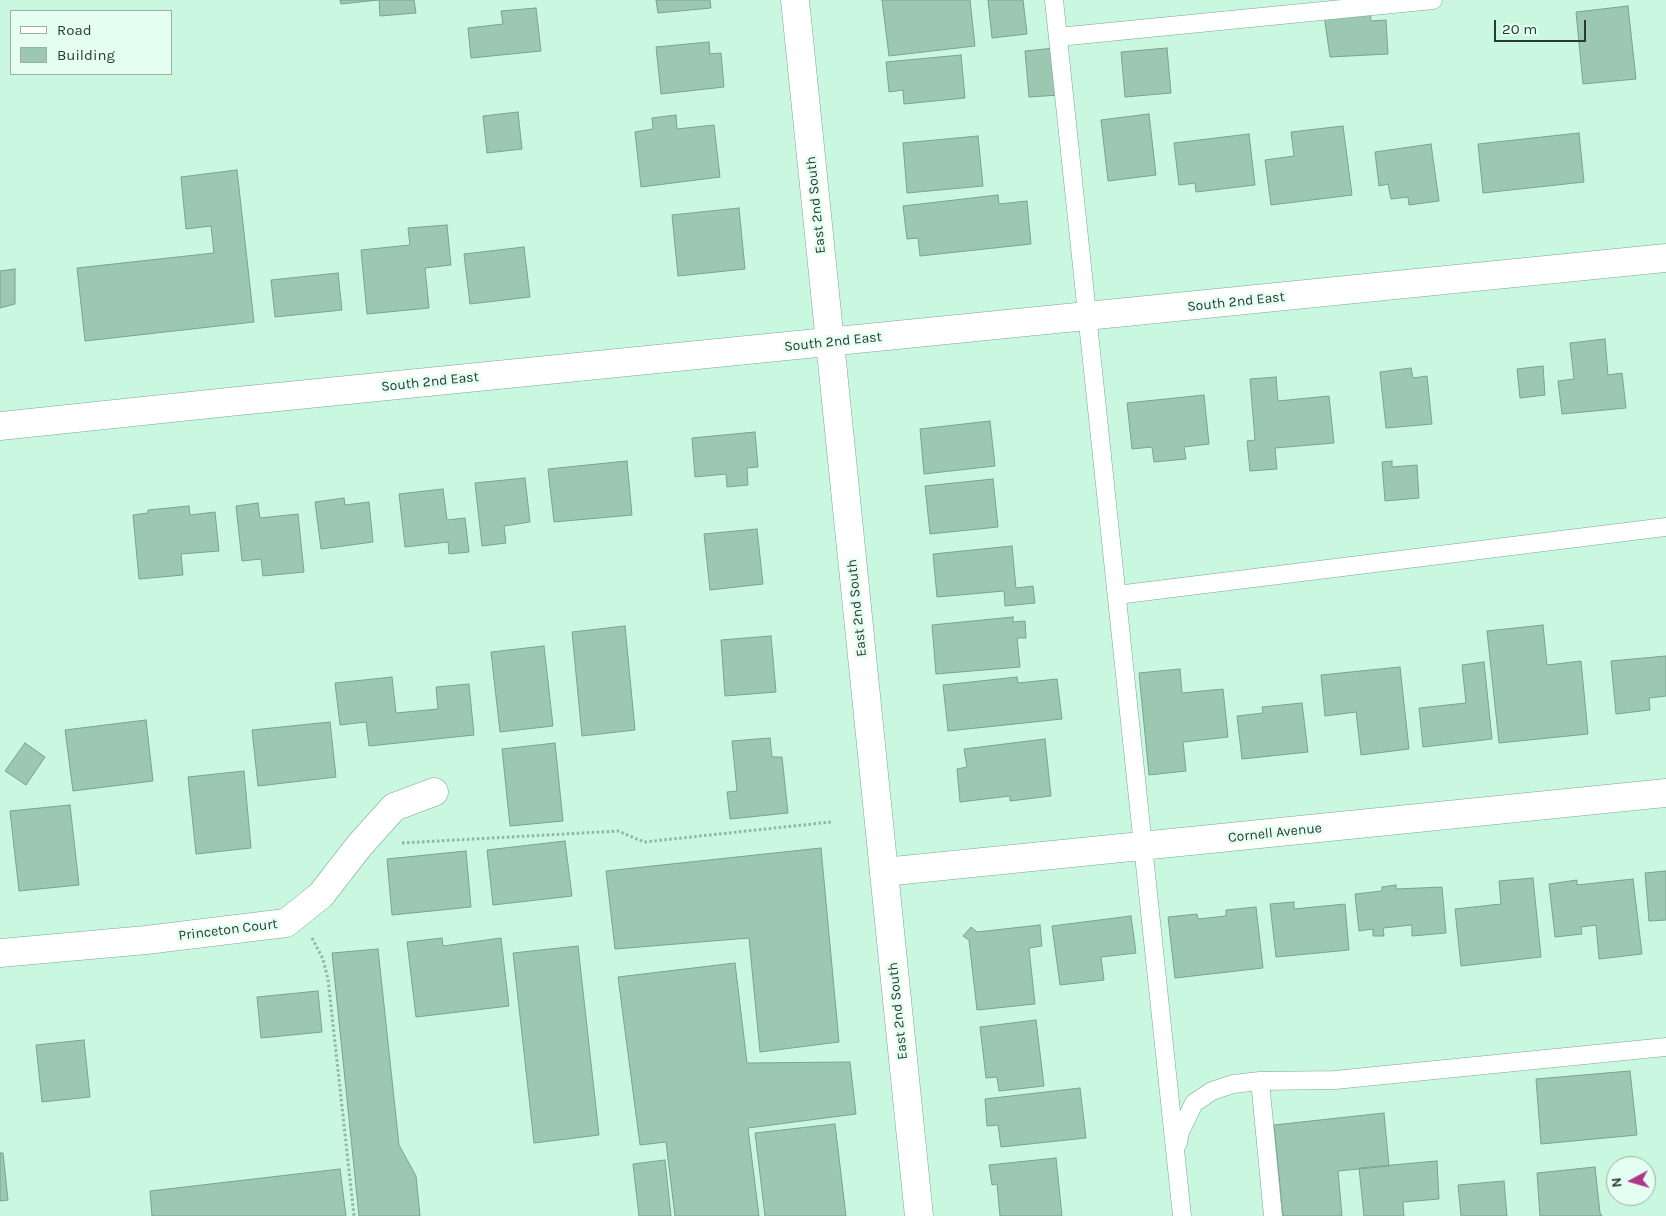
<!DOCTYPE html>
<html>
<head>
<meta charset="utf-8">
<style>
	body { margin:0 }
	#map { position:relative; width:1666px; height:1216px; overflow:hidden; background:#c9f7df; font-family:Karla,sans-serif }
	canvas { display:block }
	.legend { position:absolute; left:10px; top:10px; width:162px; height:65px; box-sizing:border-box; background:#e4fff1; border:1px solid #99b1a5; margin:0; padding:6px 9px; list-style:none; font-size:15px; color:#293b32 }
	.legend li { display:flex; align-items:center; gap:10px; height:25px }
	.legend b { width:25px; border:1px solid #99b1a5 }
	.north { position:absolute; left:1606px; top:1156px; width:50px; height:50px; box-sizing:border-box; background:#e4fff1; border:1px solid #99b1a5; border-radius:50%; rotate:264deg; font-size:14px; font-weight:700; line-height:20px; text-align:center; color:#293b32 }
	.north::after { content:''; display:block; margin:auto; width:18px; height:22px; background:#b0368a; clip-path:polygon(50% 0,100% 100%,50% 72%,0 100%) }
	.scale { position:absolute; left:1494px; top:20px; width:92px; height:22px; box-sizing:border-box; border:2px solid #293b32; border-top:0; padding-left:6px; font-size:15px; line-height:18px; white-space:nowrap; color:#293b32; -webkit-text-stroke:4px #e4fff1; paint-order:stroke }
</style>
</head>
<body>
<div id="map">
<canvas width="1666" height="1216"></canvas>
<ul class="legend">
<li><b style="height:6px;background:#fff"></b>Road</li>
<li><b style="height:14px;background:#9cc8b1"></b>Building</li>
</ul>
<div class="north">N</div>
<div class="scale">20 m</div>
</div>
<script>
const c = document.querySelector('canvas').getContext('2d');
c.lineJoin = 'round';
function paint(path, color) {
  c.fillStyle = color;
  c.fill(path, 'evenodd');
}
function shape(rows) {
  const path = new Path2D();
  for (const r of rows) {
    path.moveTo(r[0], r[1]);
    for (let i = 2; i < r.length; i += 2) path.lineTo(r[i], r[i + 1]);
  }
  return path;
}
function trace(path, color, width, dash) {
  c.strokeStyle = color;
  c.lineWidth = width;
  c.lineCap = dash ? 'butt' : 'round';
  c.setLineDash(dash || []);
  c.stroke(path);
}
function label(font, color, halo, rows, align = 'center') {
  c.font = font + ' Karla,sans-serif';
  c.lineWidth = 5;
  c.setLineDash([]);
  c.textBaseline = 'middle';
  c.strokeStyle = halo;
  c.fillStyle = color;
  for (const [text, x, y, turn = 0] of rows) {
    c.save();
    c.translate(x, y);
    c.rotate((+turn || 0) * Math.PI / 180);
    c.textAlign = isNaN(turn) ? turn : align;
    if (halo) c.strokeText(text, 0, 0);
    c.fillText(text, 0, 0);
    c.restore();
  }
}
const building = shape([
	[340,0,378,0,341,4,340,0],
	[379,0,414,0,416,13,380,16,379,0],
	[656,0,710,0,711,8,658,13,656,0],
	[882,0,970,0,975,46,889,56,882,0],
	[988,0,1023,0,1027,34,992,38,988,0],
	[1628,6,1636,79,1583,84,1576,12,1628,6],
	[536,8,541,51,471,58,468,28,503,24,501,11,536,8],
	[1370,9,1371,21,1386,20,1388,54,1330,57,1324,15,1370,9],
	[709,42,710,54,721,53,724,87,661,94,656,47,709,42],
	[1055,48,1060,95,1029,97,1025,51,1055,48],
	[1167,48,1171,93,1125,97,1121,52,1167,48],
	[961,55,965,98,904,104,903,90,889,92,886,62,961,55],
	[518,112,522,149,487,153,483,116,518,112],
	[1149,114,1156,175,1108,181,1101,120,1149,114],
	[676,115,677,129,714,125,720,177,641,187,635,132,653,129,652,118,676,115],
	[1343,126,1352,195,1271,205,1265,160,1294,156,1291,132,1343,126],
	[1579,133,1584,182,1483,193,1478,144,1579,133],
	[1249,134,1255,185,1196,192,1195,183,1179,185,1174,143,1249,134],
	[978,136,983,186,907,193,903,143,978,136],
	[1431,144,1439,201,1409,205,1408,197,1391,199,1388,184,1379,186,1375,152,1431,144],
	[237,170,254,322,85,341,77,268,214,253,211,226,186,229,181,177,237,170],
	[998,195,999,204,1027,201,1031,244,920,256,918,238,907,239,903,206,998,195],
	[739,208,745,269,678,276,672,215,739,208],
	[447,225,451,265,425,268,429,308,367,314,361,250,410,245,408,228,447,225],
	[524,247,530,297,470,304,464,254,524,247],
	[15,269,15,304,0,308,0,271,15,269],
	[338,273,342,310,275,317,271,280,338,273],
	[1605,339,1608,375,1622,373,1626,408,1562,414,1558,381,1574,379,1570,343,1605,339],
	[1543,366,1545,395,1520,398,1517,369,1543,366],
	[1411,368,1413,378,1427,376,1432,424,1386,428,1380,372,1411,368],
	[1276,377,1278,401,1329,396,1334,443,1275,448,1277,469,1250,471,1247,441,1255,440,1250,379,1276,377],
	[1204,395,1209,444,1184,447,1186,459,1154,462,1152,447,1132,449,1127,403,1204,395],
	[990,421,995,466,924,474,920,429,990,421],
	[755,432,758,467,747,468,748,485,727,487,726,474,695,477,692,438,755,432],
	[627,461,632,515,554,522,548,469,627,461],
	[1392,461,1392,467,1417,465,1419,498,1385,501,1382,462,1392,461],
	[525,478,530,522,504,526,506,543,482,546,475,483,525,478],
	[993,479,998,527,930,534,925,486,993,479],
	[443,489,447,520,465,518,469,552,449,554,448,542,405,547,399,494,443,489],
	[344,498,345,505,369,502,373,542,321,549,315,502,344,498],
	[258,503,260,518,298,514,304,572,263,576,261,559,242,561,236,506,258,503],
	[189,506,190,515,215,512,219,551,181,554,183,575,139,579,133,515,148,513,148,510,189,506],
	[757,529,763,584,710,590,704,534,757,529],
	[1012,546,1016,588,1033,586,1035,603,1005,606,1004,591,937,597,933,554,1012,546],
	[1013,617,1013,622,1025,621,1026,638,1017,638,1020,667,936,674,932,625,1013,617],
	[1543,625,1547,665,1581,661,1588,734,1499,743,1487,631,1543,625],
	[625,626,635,730,582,736,572,632,625,626],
	[771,636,776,692,725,696,721,640,771,636],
	[544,646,553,726,500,732,491,652,544,646],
	[1666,656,1666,696,1649,698,1650,710,1616,714,1611,661,1666,656],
	[1484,662,1492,739,1423,747,1419,708,1466,703,1462,665,1484,662],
	[1400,667,1409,749,1361,755,1356,712,1325,716,1321,675,1400,667],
	[1180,669,1182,693,1223,689,1228,737,1183,742,1186,771,1149,775,1139,673,1180,669],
	[392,677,396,713,438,709,436,687,469,684,474,735,369,746,366,722,340,725,335,683,392,677],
	[1017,677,1018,683,1057,679,1062,719,948,731,943,685,1017,677],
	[1302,703,1308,752,1242,759,1237,716,1263,713,1262,707,1302,703],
	[146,720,153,781,73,791,65,730,146,720],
	[330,722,336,777,258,786,252,730,330,722],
	[770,738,772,757,782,757,788,813,730,819,727,792,737,791,732,741,770,738],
	[1045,739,1051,796,1010,801,1010,796,960,802,957,769,967,767,964,749,1045,739],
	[25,743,45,757,26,785,5,771,25,743],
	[555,743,563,821,510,826,502,749,555,743],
	[244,771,251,848,196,854,188,777,244,771],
	[70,805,79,885,19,891,10,811,70,805],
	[565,841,572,896,493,905,487,850,565,841],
	[821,848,839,1042,760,1052,749,938,615,949,606,871,821,848],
	[466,851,471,907,392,915,387,859,466,851],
	[1666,871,1666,920,1649,921,1645,873,1666,871],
	[1533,878,1541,957,1461,966,1455,909,1501,904,1499,881,1533,878],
	[1633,879,1642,954,1599,959,1596,925,1581,927,1582,934,1555,937,1549,884,1577,880,1577,885,1633,879],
	[1396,885,1396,889,1442,887,1446,933,1412,936,1412,925,1383,928,1384,936,1373,936,1373,929,1359,931,1355,894,1382,891,1382,887,1396,885],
	[1294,902,1294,909,1345,904,1349,950,1276,957,1270,904,1294,902],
	[1256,907,1263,968,1175,978,1168,917,1197,914,1198,919,1226,916,1226,910,1256,907],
	[1131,916,1136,953,1101,957,1104,980,1060,985,1052,926,1131,916],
	[1040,925,1042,946,1029,948,1035,1004,977,1010,969,940,963,936,971,927,977,932,1040,925],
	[442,938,443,946,501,938,509,1006,416,1017,407,942,442,938],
	[578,946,599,1135,534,1143,513,953,578,946],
	[378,949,399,1145,416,1176,420,1216,359,1216,332,953,378,949],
	[735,963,747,1063,850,1062,856,1114,748,1128,759,1216,675,1216,666,1142,640,1145,618,977,735,963],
	[318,991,322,1032,261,1038,257,997,318,991],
	[1036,1020,1044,1086,999,1091,997,1077,986,1078,980,1027,1036,1020],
	[84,1040,90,1097,42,1102,36,1045,84,1040],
	[1630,1071,1637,1135,1541,1144,1536,1079,1630,1071],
	[1080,1088,1086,1138,1001,1147,998,1125,987,1126,985,1099,1080,1088],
	[1384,1113,1389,1166,1338,1171,1342,1216,1283,1216,1274,1125,1384,1113],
	[835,1124,846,1216,765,1216,755,1133,835,1124],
	[0,1153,3,1153,8,1200,0,1201,0,1153],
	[1056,1158,1062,1216,1000,1216,997,1184,992,1185,989,1165,1056,1158],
	[665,1160,671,1216,639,1216,633,1164,665,1160],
	[1437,1161,1439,1199,1403,1202,1404,1216,1364,1216,1359,1168,1437,1161],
	[1595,1167,1600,1213,1602,1216,1540,1216,1537,1173,1595,1167],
	[340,1169,346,1216,152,1216,150,1191,340,1169],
	[1504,1181,1507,1216,1461,1216,1458,1185,1504,1181]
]);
paint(building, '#9cc8b1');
trace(building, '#79a38e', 1);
const service = shape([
	[1054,0,1182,1216],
	[1058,37,1433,0],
	[1117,595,1666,527],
	[1260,1081,1273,1216],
	[1178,1143,1180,1132,1194,1103,1212,1091,1233,1084,1260,1081,1335,1080,1666,1047]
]);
const minor = shape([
	[795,0,830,342],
	[884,872,1666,793],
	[0,953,146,940,286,923,321,895,359,846,394,807,434,792]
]);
const tertiary = shape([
	[830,342,919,1216]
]);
const secondary = shape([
	[0,426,238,401,1666,258]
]);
trace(service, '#7ca792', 19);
trace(minor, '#7ca792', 29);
trace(tertiary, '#7ca792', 29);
trace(secondary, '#7ca792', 29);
trace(shape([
	[402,843,618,831,644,842,831,822],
	[312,938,323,959,328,979,354,1216]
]), '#92b6a3', 3, [2.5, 2.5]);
trace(service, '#fff', 18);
trace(minor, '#fff', 28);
trace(tertiary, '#fff', 28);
trace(secondary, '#fff', 28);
label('14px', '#293b32', '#e4fff1', [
	["East 2nd South",816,205,-96],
	["South 2nd East",1236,302,-6],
	["South 2nd East",833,342,-6],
	["South 2nd East",430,382,-6],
	["East 2nd South",857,608,-96],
	["Cornell Avenue",1275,833,-6],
	["Princeton Court",228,930,-7],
	["East 2nd South",898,1011,-96]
]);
</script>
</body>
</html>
